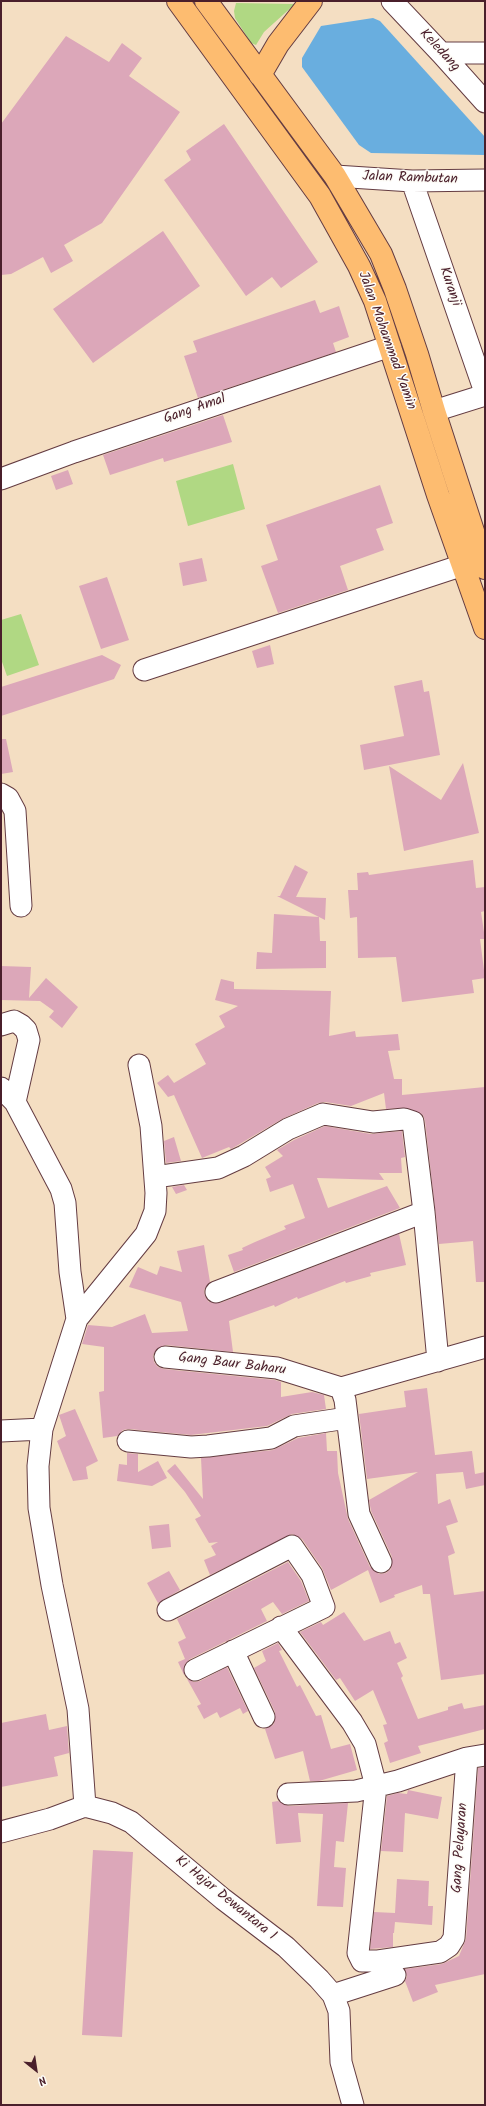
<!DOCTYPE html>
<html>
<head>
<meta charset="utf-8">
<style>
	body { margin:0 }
	#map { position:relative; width:486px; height:2106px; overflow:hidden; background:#f4dec2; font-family:Kalam,sans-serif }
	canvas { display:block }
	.frame { position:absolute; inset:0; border:2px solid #4a1f2b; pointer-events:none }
	.north { position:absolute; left:16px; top:2050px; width:40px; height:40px; -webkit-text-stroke:3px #fdfcf7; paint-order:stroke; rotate:150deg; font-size:11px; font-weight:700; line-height:16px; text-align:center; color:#4a1f2b }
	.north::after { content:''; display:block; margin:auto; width:14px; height:18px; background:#4a1f2b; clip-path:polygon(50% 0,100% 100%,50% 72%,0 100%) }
</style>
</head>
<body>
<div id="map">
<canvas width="486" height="2106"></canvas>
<div class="frame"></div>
<div class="north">N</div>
</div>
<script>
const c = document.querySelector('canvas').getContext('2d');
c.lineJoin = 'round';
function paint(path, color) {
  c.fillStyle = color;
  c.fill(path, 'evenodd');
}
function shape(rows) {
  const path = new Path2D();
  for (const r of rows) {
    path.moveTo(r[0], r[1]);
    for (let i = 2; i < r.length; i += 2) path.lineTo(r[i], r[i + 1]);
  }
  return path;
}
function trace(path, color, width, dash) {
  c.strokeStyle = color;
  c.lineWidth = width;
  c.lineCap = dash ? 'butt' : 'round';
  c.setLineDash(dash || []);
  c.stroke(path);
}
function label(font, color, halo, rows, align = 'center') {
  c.font = font + ' Kalam,sans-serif';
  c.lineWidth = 3;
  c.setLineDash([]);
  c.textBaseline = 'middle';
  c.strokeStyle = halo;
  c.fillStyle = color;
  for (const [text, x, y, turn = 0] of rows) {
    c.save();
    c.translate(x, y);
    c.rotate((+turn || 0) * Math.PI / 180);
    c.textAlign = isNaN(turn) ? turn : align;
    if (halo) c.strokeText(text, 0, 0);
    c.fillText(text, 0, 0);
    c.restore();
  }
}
paint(shape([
	[236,3,295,4,264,32,256,45,251,43,235,18,234,11],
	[233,464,245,509,188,526,176,481],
	[21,614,39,665,7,676,1,659,1,620]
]), '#b0d883');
paint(shape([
	[373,18,380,21,485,137,485,155,371,153,359,145,302,67,302,58,321,26]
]), '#69aedf');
paint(shape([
	[66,36,109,62,122,43,142,58,129,76,180,112,102,223,64,245,73,261,51,273,43,257,11,274,1,275,1,124],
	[224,124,318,262,281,288,272,277,246,296,164,180,191,160,186,151],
	[163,231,200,286,93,363,53,309],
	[315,300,320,313,339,306,349,337,333,343,336,352,198,398,184,356,197,352,193,341],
	[223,415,232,442,164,462,163,458,110,475,103,455],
	[68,470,73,484,56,490,51,476],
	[380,485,393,523,376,529,384,550,340,566,348,590,278,613,261,566,278,560,266,525],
	[202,558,207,581,183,586,179,563],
	[107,577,129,640,101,649,79,586],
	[270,645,274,664,257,668,252,651],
	[102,655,121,665,114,679,1,716,1,687],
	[422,680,424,692,429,691,440,755,364,770,360,745,404,736,394,686],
	[1,739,6,739,13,772,1,774],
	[463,763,479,833,404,851,389,766,441,800],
	[473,860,476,888,485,887,485,911,481,912,485,939,480,939,485,978,472,980,474,993,402,1002,396,957,358,958,357,917,350,918,348,890,358,890,357,873,368,872,369,875],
	[295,865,308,872,296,897,326,898,325,920,319,917,320,941,326,941,326,968,256,969,257,952,272,953,274,914,319,917,277,896,280,896],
	[1,966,31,967,29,998,46,978,78,1007,62,1028,49,1017,54,1011,40,1001,1,1000],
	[221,979,234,982,234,989,331,991,329,1036,355,1031,356,1037,398,1034,400,1050,388,1051,394,1079,402,1079,402,1095,485,1087,485,1282,476,1282,473,1241,439,1244,425,1121,423,1115,407,1108,386,1109,384,1093,351,1106,325,1102,318,1103,282,1119,238,1145,231,1149,229,1147,202,1158,174,1095,168,1097,157,1083,168,1075,174,1083,206,1064,195,1044,225,1027,219,1016,238,1006,215,1000],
	[325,1126,371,1134,402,1131,405,1157,401,1158,402,1173,379,1173,384,1180,317,1178,328,1208,387,1186,400,1208,234,1272,228,1255,243,1250,242,1248,255,1242,286,1229,284,1226,305,1218,293,1184,270,1192,266,1179,271,1177,265,1167,283,1156,277,1150,294,1140],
	[174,1137,181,1161,166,1163,164,1141],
	[184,1185,187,1190,176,1194,172,1187],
	[399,1234,406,1265,370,1273,371,1276,346,1283,345,1281,298,1299,297,1297,275,1307,274,1305,229,1321,233,1352,166,1345,156,1350,153,1355,154,1362,158,1367,164,1369,275,1380,281,1382,281,1397,312,1392,324,1395,326,1409,292,1414,267,1426,191,1435,129,1429,123,1430,117,1436,103,1438,99,1392,104,1391,104,1347,82,1344,88,1325,112,1327,145,1314,152,1333,188,1331,181,1302,129,1287,138,1267,157,1275,160,1266,182,1272,177,1251,204,1245,210,1282,204,1290,205,1296,209,1302,220,1303],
	[427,1388,435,1455,472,1451,475,1474,485,1472,485,1485,466,1489,463,1472,436,1474,438,1504,450,1499,458,1522,446,1526,455,1553,448,1556,454,1595,485,1591,485,1674,441,1680,430,1594,423,1594,422,1585,394,1595,395,1597,380,1603,368,1570,331,1590,322,1568,302,1539,292,1534,210,1575,204,1560,216,1555,211,1546,218,1542,209,1543,195,1519,201,1516,185,1492,167,1471,175,1464,203,1499,201,1458,273,1450,298,1438,326,1433,327,1451,337,1451,338,1473,348,1519,370,1567,379,1574,386,1573,391,1569,392,1557,371,1511,369,1500,418,1472,367,1479,359,1414,406,1407,404,1391],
	[75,1409,98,1461,86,1467,88,1479,73,1481,57,1441,66,1436,59,1415],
	[127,1453,138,1454,138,1472,158,1461,167,1478,152,1486,117,1481,119,1464,127,1465],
	[169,1524,171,1547,152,1549,149,1526],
	[288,1562,301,1581,309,1601,282,1614,273,1602,261,1609,267,1621,190,1659,185,1664,184,1675,178,1662,185,1659,178,1642,186,1638,177,1619],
	[169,1571,180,1590,158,1603,147,1583],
	[344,1612,364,1641,390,1631,395,1644,400,1642,407,1658,397,1663,403,1676,401,1678,418,1719,448,1710,448,1707,462,1703,464,1709,485,1705,485,1729,418,1746,421,1753,390,1763,384,1743,388,1741,383,1725,387,1724,373,1690,355,1701,340,1678,336,1680,300,1632,321,1622,323,1625],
	[278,1643,282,1650,279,1651,297,1687,300,1685,316,1716,321,1715,331,1749,350,1744,357,1770,319,1781,310,1781,303,1751,275,1759,265,1729,274,1724,275,1712,254,1668,266,1661,262,1651],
	[227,1667,248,1711,243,1714,240,1708,220,1718,217,1712,204,1719,197,1706,201,1704,187,1679,194,1682,200,1681],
	[46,1714,49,1730,67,1726,69,1753,54,1757,58,1776,1,1787,1,1723],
	[485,1767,485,1974,435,1985,438,1992,413,2002,405,1981,407,1977,405,1969,442,1964,459,1956,466,1939,478,1768],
	[408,1790,442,1797,438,1819,405,1813,403,1852,381,1851,387,1796,398,1793,407,1794],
	[278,1801,289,1806,348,1803,344,1842,336,1841,334,1867,346,1868,343,1907,317,1906,323,1814,298,1813,301,1842,276,1844,272,1802],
	[93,1850,133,1852,122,2037,82,2035],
	[397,1879,429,1881,428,1906,433,1906,432,1925,395,1922,394,1933,393,1933,393,1947,370,1949,374,1912,395,1913]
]), '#dca7b9');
const minor = shape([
	[392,1,441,53,485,102],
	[441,53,485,53],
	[335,176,412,181,485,180],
	[412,181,485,392],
	[434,411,485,395],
	[1,479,74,452,390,346],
	[144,670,463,565],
	[1,794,8,798,15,811,21,906],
	[1,1025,14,1021,21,1025,26,1030,29,1040,15,1102],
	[1,1088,15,1102,61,1189,65,1203,70,1272,77,1319,42,1429,38,1466,39,1508,52,1585,78,1709,85,1806],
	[155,1177,218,1168,244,1156,288,1129,323,1114,373,1122,404,1119,413,1122,424,1212,438,1361],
	[216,1292,424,1212],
	[77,1319,146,1234,155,1211,156,1193,151,1126,139,1065],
	[165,1357,277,1368,341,1388,485,1347],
	[341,1388,345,1400,359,1514,381,1562],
	[1,1431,42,1429],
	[128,1441,191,1447,208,1446,271,1438,294,1426,347,1418],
	[168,1610,292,1546,312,1575,324,1607,195,1670],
	[281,1627,352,1722,365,1744,376,1786,358,1953,362,1961,378,1961,440,1952,449,1946,454,1938,467,1758],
	[233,1651,264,1717],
	[288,1794,356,1791,398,1781,467,1758,485,1755],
	[1,1832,50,1819,85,1806,112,1813,131,1822,223,1899,286,1947,319,1979,333,1995,339,2011,341,2062,353,2105],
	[333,1995,395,1975]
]);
const major = shape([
	[178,1,320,196,359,266,375,301,438,495,485,628],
	[206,1,335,176,381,254,395,289,417,354,434,411,485,568],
	[260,75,278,44,311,1]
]);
trace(minor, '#643c42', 23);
trace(major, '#643c42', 24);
trace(minor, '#fff', 21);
trace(major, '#fdbc70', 22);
label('14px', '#4a1f2b', '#fdfcf7', [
	["Keledang",439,51,47],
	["Jalan Rambutan",410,179,2],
	["Kuranji",449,287,71],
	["Jalan Mohammad Yamin",386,341,70],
	["Gang Amal",195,410,-19],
	["Gang Baur Baharu",232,1365,7],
	["Gang Pelayaran",461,1848,-86],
	["Ki Hajar Dewantara 1",225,1899,39]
]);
</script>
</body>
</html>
